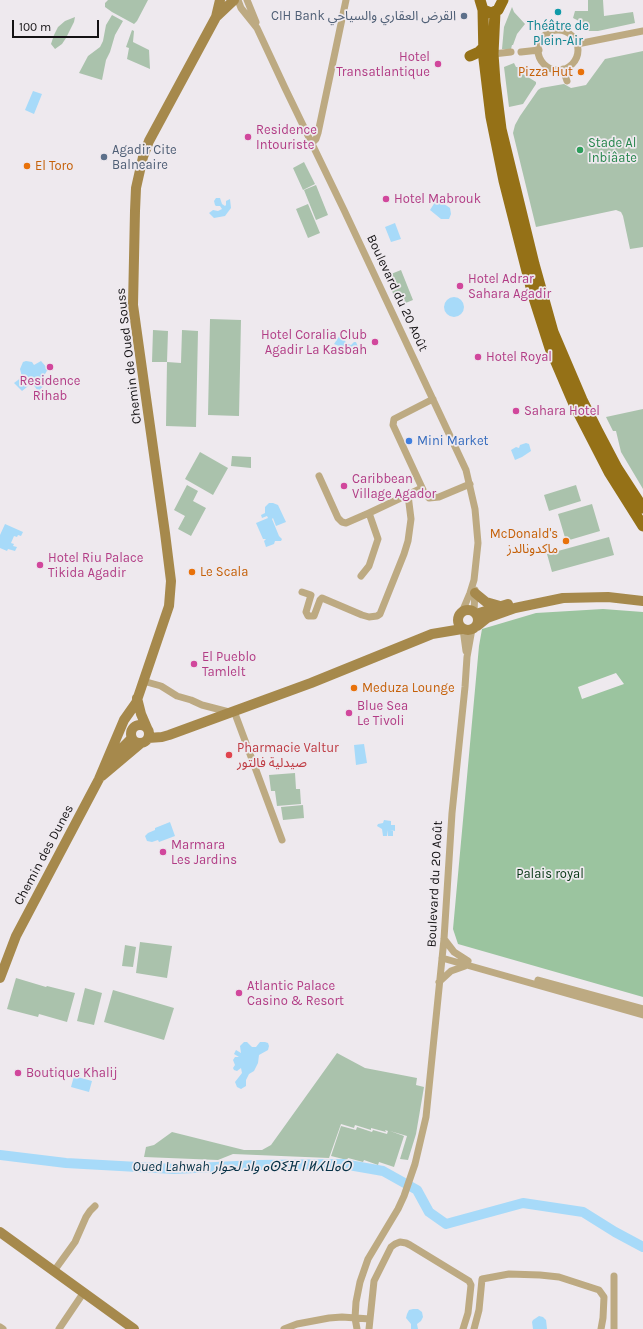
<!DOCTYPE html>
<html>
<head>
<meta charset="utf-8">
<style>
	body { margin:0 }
	#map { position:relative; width:643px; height:1329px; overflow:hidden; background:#eee9ee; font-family:Karla,sans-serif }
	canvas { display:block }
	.scale { position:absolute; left:12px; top:20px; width:87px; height:18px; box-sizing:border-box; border:2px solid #141214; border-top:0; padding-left:5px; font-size:12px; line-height:14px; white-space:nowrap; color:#141214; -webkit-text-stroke:3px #eee9ee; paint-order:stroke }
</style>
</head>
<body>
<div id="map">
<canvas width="643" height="1329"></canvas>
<div class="scale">100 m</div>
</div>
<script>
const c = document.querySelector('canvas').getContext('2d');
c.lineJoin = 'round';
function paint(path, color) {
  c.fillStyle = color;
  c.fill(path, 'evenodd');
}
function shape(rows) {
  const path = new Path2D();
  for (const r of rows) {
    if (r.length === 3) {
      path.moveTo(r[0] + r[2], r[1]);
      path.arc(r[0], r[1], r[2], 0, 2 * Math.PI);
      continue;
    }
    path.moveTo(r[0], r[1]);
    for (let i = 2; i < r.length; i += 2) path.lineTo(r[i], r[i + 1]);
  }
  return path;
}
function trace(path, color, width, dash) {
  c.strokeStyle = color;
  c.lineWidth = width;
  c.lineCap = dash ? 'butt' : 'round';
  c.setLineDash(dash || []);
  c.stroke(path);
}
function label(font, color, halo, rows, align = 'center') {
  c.font = font + ' Karla,"Noto Sans Arabic","Noto Sans Tifinagh",sans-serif';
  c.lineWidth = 3.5;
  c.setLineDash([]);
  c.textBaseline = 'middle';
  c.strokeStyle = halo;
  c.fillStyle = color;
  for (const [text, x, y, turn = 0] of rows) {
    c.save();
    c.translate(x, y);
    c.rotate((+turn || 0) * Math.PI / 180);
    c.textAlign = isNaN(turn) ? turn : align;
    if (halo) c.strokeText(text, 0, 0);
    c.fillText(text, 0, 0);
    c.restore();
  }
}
paint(shape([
	[108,0,148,0,137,21,134,24,112,12,105,7,105,3],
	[588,0,603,0,604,16,633,12,635,23,598,31,589,31,585,29,579,21,573,18,575,11,588,11],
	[512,7,514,12,525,24,517,34,513,45,512,45,511,49,502,49,504,27],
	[112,15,123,21,115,35,110,52,106,60,102,80,79,73,88,56,100,47,103,41,106,25],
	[75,17,74,22,66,38,62,44,55,49,51,44,54,35,58,27,65,21],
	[132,30,134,31,133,42,149,50,150,69,127,59,129,48,126,47],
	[643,51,643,247,630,249,623,216,621,212,616,210,536,227,513,133,515,125,520,116,538,90,541,88,564,84,571,88,586,85,605,59],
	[514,63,516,67,518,67,523,74,536,82,536,84,523,104,509,107,504,67],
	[304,162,315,184,303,190,293,168],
	[316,185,328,215,316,220,304,190],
	[308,204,320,233,308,238,296,209],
	[401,270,413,300,398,306,386,276],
	[210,319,241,320,239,416,208,415],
	[153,330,168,331,167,362,181,363,182,330,198,331,196,427,166,426,167,362,152,362],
	[643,409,643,489,621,452,616,431,613,431,606,417],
	[200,452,228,468,213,495,185,479],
	[232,456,251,457,251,468,231,466],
	[187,485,198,491,193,501,206,508,191,536,178,529,185,516,174,510],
	[576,485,581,501,549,511,544,495],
	[592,504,600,531,566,541,558,514],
	[609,537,614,555,552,572,547,554],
	[295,773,296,789,300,789,301,804,277,806,275,791,271,791,269,775],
	[303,805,304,818,283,820,281,807],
	[140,942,172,946,167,978,136,973],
	[125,945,136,947,133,967,122,966],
	[16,978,46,987,47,986,75,993,67,1022,39,1014,38,1017,7,1009],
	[85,988,102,993,94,1025,77,1021],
	[113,990,174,1008,164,1040,104,1022],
	[337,1053,365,1068,417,1078,416,1085,424,1087,416,1134,408,1160,400,1159,407,1136,390,1131,404,1136,394,1167,379,1162,378,1165,364,1160,363,1162,348,1158,347,1160,331,1156,341,1126,356,1130,357,1127,372,1132,373,1130,387,1134,388,1131,385,1130,386,1132,371,1128,371,1130,355,1125,354,1128,341,1124,329,1158,233,1154,218,1160,144,1157,146,1147,154,1145,172,1132,244,1150,262,1150,271,1145]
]), '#aac2ac');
paint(shape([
	[603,609,643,612,643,997,458,944,453,929,479,646,482,629,536,613],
	[616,673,624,684,582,699,578,687]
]), '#9bc49f');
paint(shape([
	[33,91,42,94,34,114,25,110],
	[216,198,220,198,222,204,225,206,226,205,226,201,230,199,231,208,225,216,214,218,209,213,213,210,218,211,222,209,220,206,216,206,215,205,214,201],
	[437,199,450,208,451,214,449,219,441,219,430,210],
	[395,223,401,239,391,242,385,227],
	[454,307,10],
	[340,335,344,338,346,343,351,345,354,342,356,342,358,347,350,353,344,348,334,344],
	[26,361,32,362,34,365,41,361,48,369,42,379,46,384,38,391,32,383,22,391,14,383,22,377,20,369,23,362],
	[526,443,529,444,531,451,522,457,515,460,511,450,516,447,519,448,520,445],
	[269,503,273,503,278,505,286,522,276,526,273,518,272,519,279,536,282,539,281,541,275,541,274,544,266,547,264,541,266,539,263,539,256,523,268,518,267,516,262,518,261,515,265,513,265,507],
	[5,524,23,532,21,536,18,535,17,537,14,536,11,543,14,544,13,546,17,547,15,551,8,549,7,551,0,548,0,535],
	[364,744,367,763,356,765,354,745],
	[384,820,391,821,391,825,395,825,395,831,390,830,393,831,393,836,388,836,388,830,387,836,383,836,382,829,377,826,378,824,383,823],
	[170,822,175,836,159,842,158,840,152,842,147,841,145,836,148,833,155,830,155,828],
	[244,1042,247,1042,252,1047,256,1047,260,1042,265,1042,268,1043,269,1046,268,1050,259,1055,258,1063,254,1071,249,1074,246,1080,246,1086,241,1089,237,1087,235,1082,242,1073,241,1068,237,1071,234,1070,233,1068,235,1065,233,1060,235,1057,239,1057,234,1054,236,1050,241,1053,240,1046],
	[74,1076,92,1081,89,1092,71,1087],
	[413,1309,418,1309,422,1312,423,1317,421,1321,417,1324,418,1329,411,1329,411,1324,406,1318,407,1314,409,1310],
	[539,1316,543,1317,546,1320,547,1329,533,1329,532,1322,533,1320]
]), '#a7daf9');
trace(shape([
	[0,1155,66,1163,174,1169,257,1165,343,1164,383,1171,417,1190,429,1212,446,1224,523,1203,583,1212,615,1232,643,1247]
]), '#a7daf9', 10);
trace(shape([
	[238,0,241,8,257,28,285,88,344,210,466,470,475,509,478,543,474,580,470,593,462,612],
	[247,0,256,22],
	[558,50,20],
	[577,44,643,31],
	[521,52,539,50],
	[493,54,511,52],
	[563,69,567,81],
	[311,144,316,139,318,133,346,0],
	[433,399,394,419,393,425,424,492,429,498,439,497,470,484],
	[319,476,338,518,342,522,346,523,369,513],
	[361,576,369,566,378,539,369,513,422,488],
	[302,592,311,595,306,612,308,616,314,616,320,600,322,598,362,615,369,617,377,616,380,614,404,554,408,541,411,519,408,495],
	[474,612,475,590],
	[463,629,466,651],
	[143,681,161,686,177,696,191,700,202,705,229,712],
	[234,711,282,840],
	[444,939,454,952,468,961],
	[442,958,643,1015],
	[538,980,643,1009],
	[439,982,451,971,465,966],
	[54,1271,75,1242,86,1217,90,1211,95,1206],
	[614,1276,614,1329],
	[0,1327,3,1329],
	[59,1329,84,1292],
	[284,1329,297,1324,329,1318,342,1317,370,1319],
	[357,1329,355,1318,356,1302,360,1282,368,1259,398,1209,404,1196,415,1164,426,1117,444,939,452,813,465,687,467,657,472,629],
	[369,1329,374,1281,391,1247,395,1244,400,1242,406,1243,410,1245,469,1281,471,1285,468,1313,463,1329],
	[474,1329,479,1310,482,1279,509,1274,540,1275,559,1277,599,1290,604,1297,603,1318,601,1329]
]), '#bdaa82', 7);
trace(shape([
	[216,17,234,0],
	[475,593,486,602,500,606],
	[468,620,10],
	[476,614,508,604],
	[477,626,487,618,515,608,563,598,608,597,643,601],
	[137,698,141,714,147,728],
	[140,734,9],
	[148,738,162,737,169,735,311,683,432,634,462,629],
	[109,761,132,738],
	[102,776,140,744],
	[0,978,16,936,99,779,124,720,136,703,169,606,171,581,165,533,133,305,135,211,136,188,143,157,149,141,216,17,220,0],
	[0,1232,134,1329]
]), '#a6894c', 10);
trace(shape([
	[480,0,483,10,491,13,498,10,503,0],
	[483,10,484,59,491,117,504,181,533,295,550,348,574,404,609,472,643,526],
	[495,12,493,54,495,82,501,129,534,264,553,332,582,400,597,430,617,468,643,508],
	[470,56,479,52,483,48]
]), '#957117', 11);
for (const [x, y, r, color] of [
	[558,12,4,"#0f9aa8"],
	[464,16,4,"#5c6f8a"],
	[438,64,4,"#d1479c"],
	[581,72,4,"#e8710a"],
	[248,137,4,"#d1479c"],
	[580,150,4,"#2e9e5b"],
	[104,157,4,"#5c6f8a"],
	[27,166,4,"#e8710a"],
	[386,199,4,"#d1479c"],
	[460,286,4,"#d1479c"],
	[375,342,4,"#d1479c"],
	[478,357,4,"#d1479c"],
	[50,367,4,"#d1479c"],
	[516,411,4,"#d1479c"],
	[409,441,4,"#3f7fe0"],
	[344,486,4,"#d1479c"],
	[566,541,4,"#e8710a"],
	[40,565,4,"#d1479c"],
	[192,572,4,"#e8710a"],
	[194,664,4,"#d1479c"],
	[354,688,4,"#e8710a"],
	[349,713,4,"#d1479c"],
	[229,755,4,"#e0444e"],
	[163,852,4,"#d1479c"],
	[239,993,4,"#d1479c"],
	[18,1073,4,"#d1479c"]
]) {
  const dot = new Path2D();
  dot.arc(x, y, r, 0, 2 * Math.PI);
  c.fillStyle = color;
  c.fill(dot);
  trace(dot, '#eee9ee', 1.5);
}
label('13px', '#4e5e75', '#eee9ee', [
	["CIH Bank القرض العقاري والسياحي",456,16],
	["Agadir Cite",112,150,"left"],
	["Balneaire",112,165,"left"]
], 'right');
label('13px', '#0d838f', '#eee9ee', [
	["Théâtre de",558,26],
	["Plein-Air",558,41]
]);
label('13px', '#b23c85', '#eee9ee', [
	["Hotel",430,57,"right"],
	["Transatlantique",430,72,"right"],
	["Residence",256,130],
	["Intouriste",256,145],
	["Hotel Mabrouk",394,199],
	["Hotel Adrar",468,279],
	["Sahara Agadir",468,294],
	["Hotel Coralia Club",367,335,"right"],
	["Agadir La Kasbah",367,350,"right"],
	["Hotel Royal",486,357],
	["Residence",50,381,"center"],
	["Rihab",50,396,"center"],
	["Sahara Hotel",524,411],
	["Caribbean",352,479],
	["Village Agador",352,494],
	["Hotel Riu Palace",48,558],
	["Tikida Agadir",48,573],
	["El Pueblo",202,657],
	["Tamlelt",202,672],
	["Blue Sea",357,706],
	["Le Tivoli",357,721],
	["Marmara",171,845],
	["Les Jardins",171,860],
	["Atlantic Palace",247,986],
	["Casino & Resort",247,1001],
	["Boutique Khalij",26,1073]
], 'left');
label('13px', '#c56008', '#eee9ee', [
	["Pizza Hut",573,72,"right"],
	["El Toro",35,166],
	["McDonald's",558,534,"right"],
	["ماكدونالدز",558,549,"right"],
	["Le Scala",200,572],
	["Meduza Lounge",362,688]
], 'left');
label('13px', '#27864d', '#eee9ee', [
	["Stade Al",588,143],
	["Inbiâate",588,158]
], 'left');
label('13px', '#141214', '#eee9ee', [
	["Boulevard du 20 Août",397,293,65],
	["Chemin de Oued Souss",129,356,-97],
	["Chemin des Dunes",44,855,-62],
	["Boulevard du 20 Août",435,884,-87]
]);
label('13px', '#366cbe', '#eee9ee', [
	["Mini Market",417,441]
], 'left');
label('13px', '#be3a42', '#eee9ee', [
	["Pharmacie Valtur",237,748],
	["صيدلية فالتور",237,763]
], 'left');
label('13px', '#063613', '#eee9ee', [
	["Palais royal",550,874]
]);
label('italic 14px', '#063146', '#eee9ee', [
	["Oued Lahwah واد لحوار ⴰⵙⵉⴼ ⵏ ⵍⵃⵡⴰⵔ",242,1167]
]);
</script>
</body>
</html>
